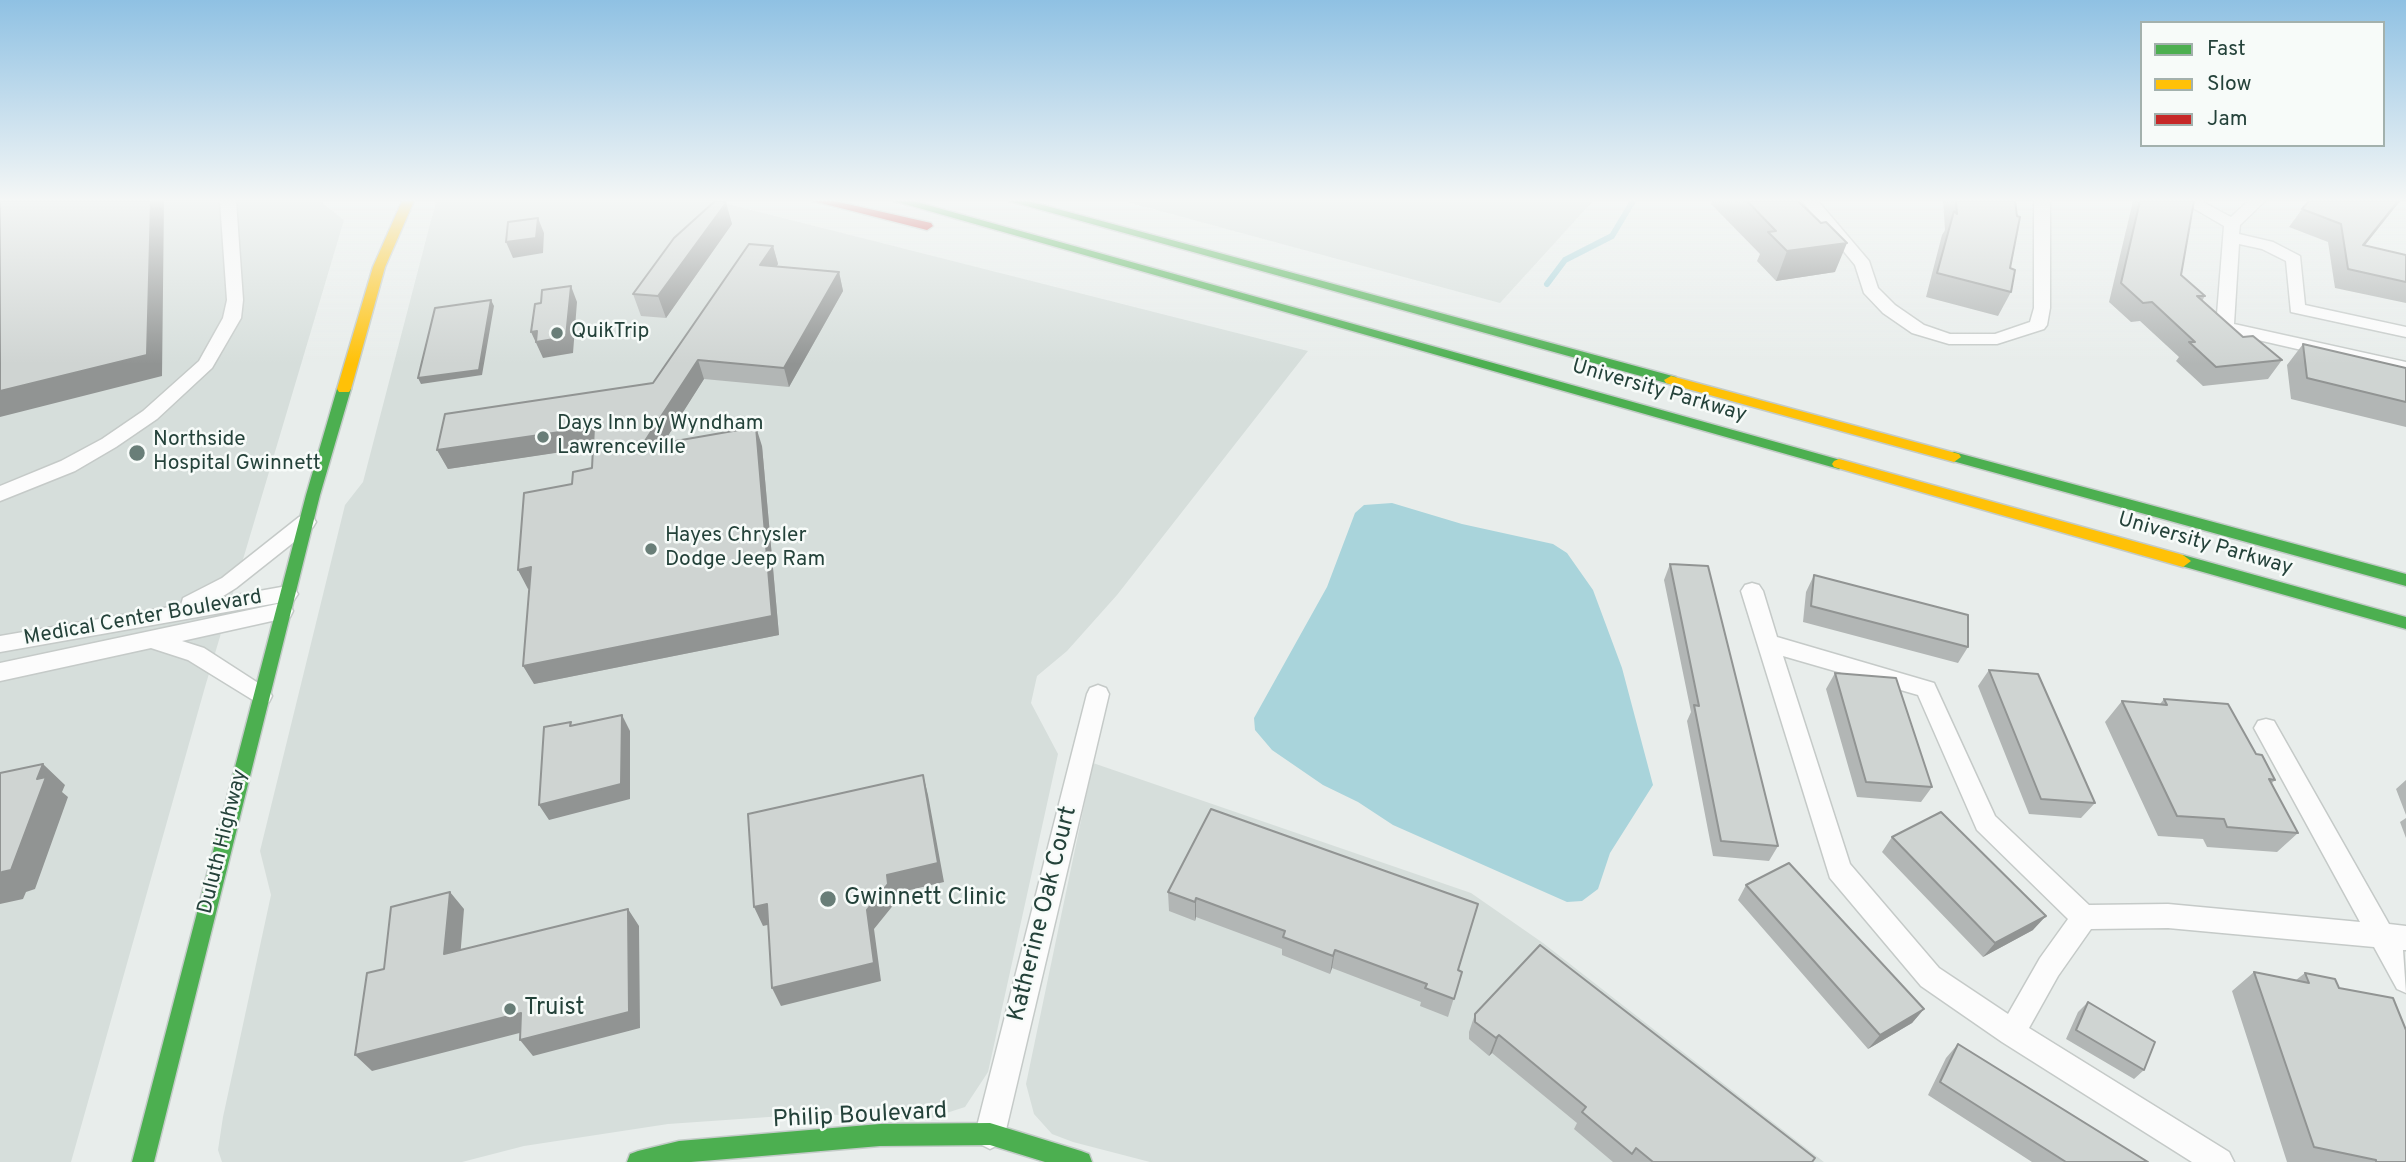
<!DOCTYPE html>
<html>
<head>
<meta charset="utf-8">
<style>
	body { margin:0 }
	#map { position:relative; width:2406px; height:1162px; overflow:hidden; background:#e8edeb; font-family:Overpass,sans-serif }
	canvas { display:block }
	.legend { position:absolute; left:2140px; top:21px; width:245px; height:126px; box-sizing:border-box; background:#f7fbf9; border:2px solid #a3b1ad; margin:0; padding:9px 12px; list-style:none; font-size:21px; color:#24423a }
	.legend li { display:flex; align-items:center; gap:14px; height:35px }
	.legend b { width:35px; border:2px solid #a3b1ad }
</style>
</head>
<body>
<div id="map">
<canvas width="2406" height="1162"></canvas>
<ul class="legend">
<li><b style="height:9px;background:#4caf50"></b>Fast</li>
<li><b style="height:9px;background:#ffc107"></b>Slow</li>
<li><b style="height:9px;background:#c62828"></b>Jam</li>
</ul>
</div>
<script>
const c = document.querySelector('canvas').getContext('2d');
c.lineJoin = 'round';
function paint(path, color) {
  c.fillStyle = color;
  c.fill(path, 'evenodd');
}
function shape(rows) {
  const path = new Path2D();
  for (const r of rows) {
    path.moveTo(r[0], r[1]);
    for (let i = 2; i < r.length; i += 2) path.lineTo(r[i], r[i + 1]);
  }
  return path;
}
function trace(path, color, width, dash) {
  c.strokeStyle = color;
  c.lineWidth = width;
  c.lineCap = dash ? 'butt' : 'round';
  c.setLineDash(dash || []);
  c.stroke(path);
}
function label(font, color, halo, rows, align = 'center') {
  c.font = font + ' Overpass,sans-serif';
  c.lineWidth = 5;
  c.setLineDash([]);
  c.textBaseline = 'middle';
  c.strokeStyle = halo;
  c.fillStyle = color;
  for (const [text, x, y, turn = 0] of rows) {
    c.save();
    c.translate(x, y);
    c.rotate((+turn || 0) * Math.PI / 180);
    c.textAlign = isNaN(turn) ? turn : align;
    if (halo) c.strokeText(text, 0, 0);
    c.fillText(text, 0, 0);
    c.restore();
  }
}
paint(shape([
	[0,201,320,201,344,220,205,687,71,1162,0,1162],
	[436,201,716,201,1308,351,1117,595,1067,651,1037,676,1031,703,1058,754,988,1072,965,1107,931,1118,812,1114,668,1124,524,1146,462,1162,222,1162,218,1150,223,1117,271,895,260,851,345,505,363,482],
	[1123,201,1593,201,1500,303],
	[1093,763,1471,893,1543,943,1824,1162,1150,1162,1073,1142,1052,1134,1034,1114,1026,1084]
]), '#d6dedb');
paint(shape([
	[1392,503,1462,524,1553,544,1567,553,1593,590,1622,668,1653,785,1610,853,1598,889,1582,901,1567,902,1393,825,1358,802,1323,785,1272,750,1255,730,1254,718,1327,587,1355,513,1364,505]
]), '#a9d4db');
trace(shape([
	[1547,284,1565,260,1612,236,1633,201]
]), '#a9d4db', 6);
const street = shape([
	[220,201,236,201,243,300,241,318,212,368,157,419,116,447,75,471,0,501,0,486,61,461,102,439,143,411,199,361,223,318,227,300,220,201],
	[1802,201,1818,201,1869,261,1878,288,1895,305,1924,325,1950,334,1995,334,2030,322,2034,308,2034,201,2050,201,2050,308,2047,325,2044,329,1997,344,1949,344,1912,333,1883,313,1864,293,1855,265,1802,201],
	[2181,201,2201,201,2231,217,2248,201,2265,201,2240,225,2239,234,2273,242,2300,256,2305,305,2406,327,2406,337,2291,312,2286,261,2262,249,2239,244,2234,324,2406,362,2406,374,2219,331,2216,327,2224,226,2181,201],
	[306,515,313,517,316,522,313,527,236,588,220,598,287,586,294,588,298,594,294,600,0,652,0,636,181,605,183,598,222,578,299,517,306,515],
	[1752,583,1759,585,1763,591,1777,637,1934,683,1995,816,2089,905,2168,904,2360,922,2254,728,2258,721,2266,719,2274,721,2389,924,2406,926,2406,950,2403,950,2406,993,2397,989,2374,947,2168,928,2091,929,2058,976,2029,1028,2229,1152,2234,1162,2192,1162,2002,1042,1921,986,1830,878,1741,591,1745,585,1752,583],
	[1783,656,1918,695,1977,830,2068,919,2040,958,2008,1014,1939,968,1850,864,1783,656],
	[282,603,290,605,293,611,290,617,182,641,204,648,269,690,272,696,269,702,261,705,188,660,151,648,0,681,0,663,282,603],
	[1098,685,1106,688,1109,694,1005,1134,1000,1144,990,1149,980,1144,975,1134,1087,694,1090,688,1098,685]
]);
const fast = shape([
	[894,201,913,201,1844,461,1846,464,1839,469,894,201],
	[1009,201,1028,201,1676,377,1678,380,1671,384,1666,383,1009,201],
	[344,385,351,389,320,495,154,1162,132,1162,306,495,337,389,344,385],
	[1954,452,2406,574,2406,586,1949,460,1947,457,1949,454,1954,452],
	[2183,555,2406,617,2406,629,2178,565,2175,561,2178,557,2183,555],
	[990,1123,1081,1151,1089,1154,1092,1162,1045,1162,990,1145,880,1146,691,1162,627,1162,630,1154,638,1151,679,1141,880,1124,990,1123]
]);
const slow = shape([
	[402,201,414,201,385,267,351,389,349,392,339,392,337,389,373,267,402,201],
	[1671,376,1959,454,1961,457,1954,462,1666,383,1664,380,1671,376],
	[1839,459,2183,555,2191,561,2183,567,1834,467,1832,464,1834,461,1839,459]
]);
const jam = shape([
	[813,201,834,201,931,223,933,226,927,230,813,201]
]);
trace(street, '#c5cac8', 3);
trace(fast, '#c3cbc8', 3);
trace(slow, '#c3cbc8', 3);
trace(jam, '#c3cbc8', 3);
paint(street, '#fcfcfc');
paint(fast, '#4caf50');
paint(slow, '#ffc107');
paint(jam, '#c62828');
paint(shape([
	[1712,201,1798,201,1835,272,1776,281,1757,261,1760,254,1711,204],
	[1943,201,2015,201,2010,268,2011,292,1998,316,1926,297,1942,235,1945,230],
	[2133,201,2194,201,2181,275,2205,296,2202,301,2243,337,2282,360,2268,379,2203,386,2176,361,2179,357,2140,321,2131,322,2109,302],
	[2400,201,2364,246,2406,255,2406,303,2335,288,2328,242,2289,227,2302,209],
	[726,203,732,224,666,318,641,316,633,294],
	[773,246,778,264,776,267,839,272,843,291,789,387,704,379,663,443,762,446,779,635,534,684,529,588,518,570,572,484,592,468,593,447,448,469,437,450,653,383],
	[2303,344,2406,368,2406,427,2291,399,2287,365],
	[1670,564,1778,846,1769,861,1713,856,1687,721,1691,712,1664,580],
	[1814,575,1968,647,1958,663,1803,622,1806,592],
	[1989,670,2095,803,2081,818,2029,814,1978,686],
	[1835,673,1932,787,1921,802,1857,797,1826,689],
	[2164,699,2256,754,2275,780,2271,784,2298,833,2277,852,2207,847,2203,839,2158,836,2105,722,2122,701,2160,704],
	[2406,780,2406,815,2396,789],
	[1211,809,1458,970,1462,972,1448,1017,1420,1006,1421,1002,1332,968,1330,974,1282,955,1282,949,1196,917,1195,921,1169,911,1168,892],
	[2406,818,2406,838,2400,822],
	[1892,837,2033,930,1983,957,1882,852],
	[1746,885,1924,1009,1912,1023,1868,1049,1738,900],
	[2254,972,2296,980,2305,973,2339,988,2406,1162,2287,1162,2232,991],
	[2088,1002,2144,1070,2134,1079,2066,1039,2078,1012],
	[1475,1014,1812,1162,1613,1162,1574,1129,1577,1123,1492,1053,1489,1056,1469,1039,1469,1032],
	[1958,1044,2148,1162,2032,1162,1928,1095,1946,1058]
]), '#b2b6b5');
paint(shape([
	[151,201,164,201,162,376,0,417,0,391],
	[2398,201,2400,201,2350,264,2363,245],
	[726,203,732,224,666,318,658,296],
	[538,218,544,233,543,253,513,258,506,242],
	[1847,243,1835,272,1776,281,1787,251],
	[773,246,778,264,765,284,760,265],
	[839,272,843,291,789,387,784,368],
	[571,286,577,302,573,353,543,358,531,332],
	[491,300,494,306,482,375,421,384,418,378],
	[698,360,704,379,649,466,641,447],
	[594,427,602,446,448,469,437,450],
	[756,427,762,446,779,635,534,684,523,666],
	[531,567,541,586,528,589,518,570],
	[622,715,630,731,630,799,549,820,539,805],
	[43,764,65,785,62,792,68,797,35,889,26,892,23,899,0,904,0,876],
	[923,775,928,795,944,882,893,894,895,903,874,929,881,981,781,1006,772,988,867,910,887,875],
	[450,892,464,909,459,971,444,954],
	[1196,898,1196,917,1195,921,1195,902],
	[767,904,776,923,763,926,754,907],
	[628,909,639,926,640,1028,533,1056,520,1040],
	[2046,916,2033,930,1983,957,1995,943],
	[1335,950,1332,968,1330,974,1333,956],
	[1924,1009,1912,1023,1868,1049,1880,1035],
	[521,1013,535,1029,372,1071,355,1055],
	[1499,1035,1492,1053,1489,1056,1496,1038]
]), '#919493');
const building = shape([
	[0,201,151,201,147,355,0,391,0,201],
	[715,201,723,201,726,203,658,296,633,294,674,238,715,201],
	[1747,201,1798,201,1821,223,1826,222,1847,243,1787,251,1768,232,1776,231,1747,201],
	[1956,201,2015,201,2017,216,2020,217,2010,268,2015,270,2011,292,1937,273,1954,211,1957,214,1956,201],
	[2140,201,2194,201,2181,275,2205,296,2197,296,2243,337,2253,336,2282,360,2216,367,2189,342,2195,342,2152,302,2143,303,2121,283,2140,201],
	[2309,201,2398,201,2363,245,2406,255,2406,282,2348,269,2341,224,2302,209,2309,201],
	[538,218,536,238,506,242,508,222,538,218],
	[749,244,773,246,760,265,839,272,784,368,698,360,641,447,756,427,772,616,523,666,531,567,518,570,524,493,572,484,573,472,592,468,594,427,437,450,445,414,653,383,749,244],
	[571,286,566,337,536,342,537,331,531,332,535,304,541,303,542,290,571,286],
	[491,300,479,370,418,378,435,308,491,300],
	[2303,344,2406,368,2406,402,2307,378,2303,344],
	[1670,564,1708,566,1778,846,1721,841,1694,705,1699,706,1670,564],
	[1814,575,1968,615,1968,647,1811,606,1814,575],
	[1989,670,2038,674,2095,803,2041,799,1989,670],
	[1835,673,1896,678,1932,787,1866,782,1835,673],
	[2164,699,2228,704,2256,754,2262,755,2275,780,2269,779,2298,833,2227,827,2224,819,2177,816,2122,701,2167,705,2164,699],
	[622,715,621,784,539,805,544,727,571,722,570,726,622,715],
	[43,764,37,779,46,777,11,870,2,872,0,876,0,773,43,764],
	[923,775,938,863,887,875,888,884,867,910,874,963,772,988,767,904,754,907,748,814,923,775],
	[1211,809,1478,904,1458,970,1462,972,1454,999,1425,988,1427,984,1335,950,1333,956,1283,937,1285,931,1196,898,1195,902,1168,892,1211,809],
	[1941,812,2046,916,1995,943,1892,837,1941,812],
	[1789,863,1924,1009,1880,1035,1746,885,1789,863],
	[450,892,444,954,628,909,629,1012,520,1040,521,1013,355,1055,367,973,384,969,391,907,450,892],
	[1540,945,1815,1158,1812,1162,1653,1162,1636,1148,1632,1154,1582,1112,1586,1107,1499,1035,1496,1038,1475,1022,1475,1014,1540,945],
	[2254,972,2309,983,2305,973,2335,979,2339,988,2393,998,2406,1030,2406,1162,2376,1162,2376,1160,2314,1147,2254,972],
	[2088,1002,2155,1042,2144,1070,2076,1030,2088,1002],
	[1958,1044,2148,1162,2066,1162,1940,1082,1958,1044]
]);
paint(building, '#cfd4d2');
trace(building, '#919493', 2);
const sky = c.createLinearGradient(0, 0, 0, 364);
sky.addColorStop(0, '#8fc1e3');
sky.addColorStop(0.55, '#f5f7f6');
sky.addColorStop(1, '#f5f7f600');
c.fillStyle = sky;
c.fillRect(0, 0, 2406, 364);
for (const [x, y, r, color] of [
	[557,333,7,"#697e78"],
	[543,437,7,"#697e78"],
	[137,453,9,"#697e78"],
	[651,549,7,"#697e78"],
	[828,899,9,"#697e78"],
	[510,1009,7,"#697e78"]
]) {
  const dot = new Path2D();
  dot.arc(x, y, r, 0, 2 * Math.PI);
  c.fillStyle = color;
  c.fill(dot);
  trace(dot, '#f7fbf9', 2.5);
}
label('21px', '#24423a', '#f7fbf9', [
	["QuikTrip",571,333],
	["Days Inn by Wyndham",557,425],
	["Lawrenceville",557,449],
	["Northside",153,441],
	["Hospital Gwinnett",153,465],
	["Hayes Chrysler",665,537],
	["Dodge Jeep Ram",665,561]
], 'left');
label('21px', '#24423a', '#f7fbf9', [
	["University Parkway",1659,392,16],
	["University Parkway",2205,545,16],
	["Medical Center Boulevard",143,619,-10],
	["Duluth Highway",224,842,-76]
]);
label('24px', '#24423a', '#f7fbf9', [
	["Gwinnett Clinic",844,899],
	["Truist",524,1009]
], 'left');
label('24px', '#24423a', '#f7fbf9', [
	["Katherine Oak Court",1044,914,-76],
	["Philip Boulevard",860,1117,-3]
]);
</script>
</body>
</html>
